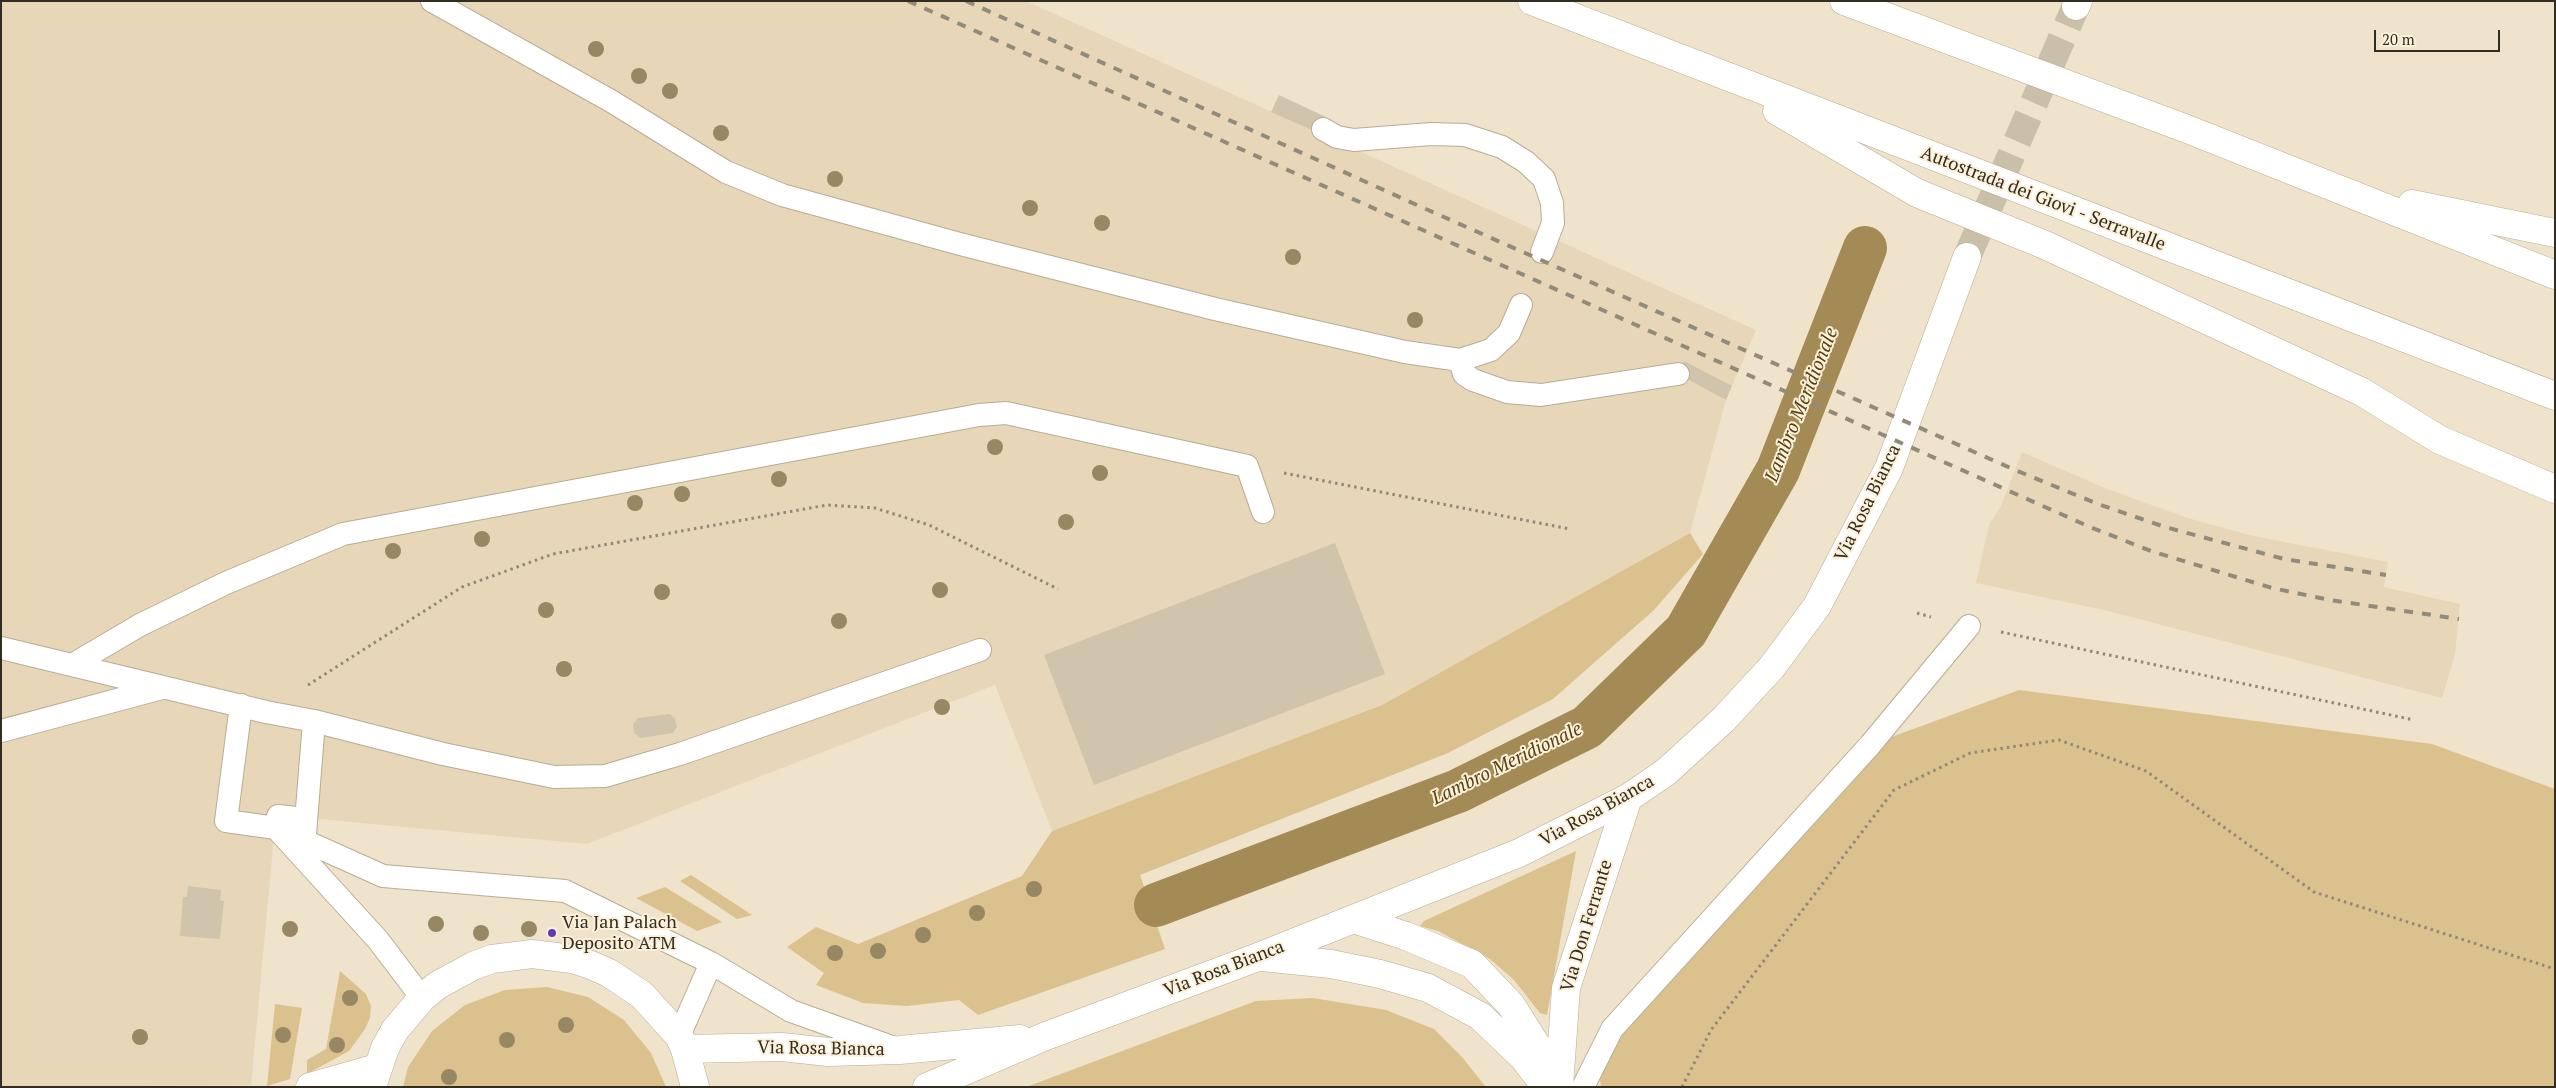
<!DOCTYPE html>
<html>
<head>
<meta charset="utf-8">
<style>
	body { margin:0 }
	#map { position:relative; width:2556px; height:1088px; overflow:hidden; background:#f0e3cb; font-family:"PT Serif",serif }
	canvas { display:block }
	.frame { position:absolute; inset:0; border:2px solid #312d23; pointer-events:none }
	.scale { position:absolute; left:2374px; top:30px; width:126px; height:22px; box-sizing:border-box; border:2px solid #312d23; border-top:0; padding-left:6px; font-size:15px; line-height:18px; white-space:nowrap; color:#312d23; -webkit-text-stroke:4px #fdf0d8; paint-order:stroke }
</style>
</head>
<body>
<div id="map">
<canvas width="2556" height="1088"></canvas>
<div class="frame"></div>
<div class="scale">20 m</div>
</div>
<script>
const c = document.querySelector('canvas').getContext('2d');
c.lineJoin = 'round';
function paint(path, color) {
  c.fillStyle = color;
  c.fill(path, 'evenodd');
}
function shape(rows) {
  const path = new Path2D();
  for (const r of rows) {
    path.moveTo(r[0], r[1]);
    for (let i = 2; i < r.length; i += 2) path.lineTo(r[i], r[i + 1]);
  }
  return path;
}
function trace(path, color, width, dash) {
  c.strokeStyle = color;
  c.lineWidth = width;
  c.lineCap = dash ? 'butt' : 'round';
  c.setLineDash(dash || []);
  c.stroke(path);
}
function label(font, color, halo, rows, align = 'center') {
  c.font = font + ' "PT Serif",serif';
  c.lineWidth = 4;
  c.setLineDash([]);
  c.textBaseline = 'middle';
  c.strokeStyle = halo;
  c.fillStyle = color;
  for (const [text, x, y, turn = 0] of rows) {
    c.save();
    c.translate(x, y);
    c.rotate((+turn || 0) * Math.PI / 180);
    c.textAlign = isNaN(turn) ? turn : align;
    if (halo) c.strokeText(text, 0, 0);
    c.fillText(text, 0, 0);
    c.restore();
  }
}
paint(shape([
	[1,1,1026,1,1756,330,1726,400,1690,533,1382,705,1052,831,995,685,587,844,276,815,251,1085,1,1087],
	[2022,452,2107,489,2188,518,2249,535,2388,562,2384,587,2460,604,2455,655,2442,698,2108,611,1976,583,1989,525,2001,506]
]), '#e7d7b8');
paint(shape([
	[1690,533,1703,554,1654,610,1553,699,1448,753,1140,875,1165,949,978,1015,959,1000,907,1006,863,1003,816,985,824,973,787,947,816,927,858,944,1022,876,1052,831,1382,705],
	[2019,690,2432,744,2555,789,2555,1087,1601,1087,1596,1047,1870,745],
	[1576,851,1547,1015,1540,1013,1514,980,1490,959,1438,931,1420,926,1424,921],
	[691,875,752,915,737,919,680,881],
	[665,887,722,922,697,931,636,898],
	[340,971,366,994,371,1006,370,1018,365,1029,349,1051,307,1074,307,1060,326,1049],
	[547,987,588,997,624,1020,651,1053,666,1087,403,1087,408,1067,432,1031,465,1005,505,990],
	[1313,998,1386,1010,1434,1029,1462,1057,1486,1087,1026,1087,1256,1001],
	[275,1004,302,1008,290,1079,267,1086]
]), '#dac18e');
trace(shape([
	[1156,905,1458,791,1587,727,1686,631,1778,470,1865,248]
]), '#a48a54', 44);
paint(shape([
	[1279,95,1328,118,1321,134,1271,112],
	[1684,361,1732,386,1726,400,1678,374],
	[1335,543,1385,674,1094,785,1044,655],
	[670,714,675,719,677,727,673,733,640,738,634,733,633,724,638,718],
	[188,886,221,890,220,900,224,901,220,939,180,936,183,897,187,897]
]), '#d0c4ac');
trace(shape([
	[1967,257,2076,6]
]), '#cabfa9', 28, [28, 14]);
const lane = shape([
	[432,1,611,101,726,172,782,195,960,244,1215,309,1405,352,1460,360,1491,350,1509,333,1521,305],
	[1323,129,1337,137,1354,140,1431,134,1465,135,1502,147,1526,162,1544,179,1552,203,1553,223,1542,252],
	[1460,360,1464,374,1473,380,1507,392,1541,395,1678,374],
	[1,648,266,712,314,721,443,754,554,777,605,776,680,754,980,650],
	[72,665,140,625,226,583,343,534,979,415,1006,413,1247,466,1263,512],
	[241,705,226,821,276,828,383,876,565,891,711,963,791,1011,892,1047],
	[1,731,162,688],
	[306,819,278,816,276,828,378,940,422,998],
	[305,834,314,721],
	[679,1036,711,963],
	[1583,1087,1612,1029,1870,745,1969,626]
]);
const street = shape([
	[2076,6,2078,1],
	[1353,919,1406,936,1472,964,1511,1005,1538,1048,1549,1072],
	[1262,957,1331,964,1380,974,1428,988,1480,1016,1523,1057,1546,1087],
	[685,1049,782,1047,828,1052,900,1050,1020,1039],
	[927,1087,1046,1036,1258,957,1519,853,1628,798,1666,772,1724,719,1772,667,1817,606,1889,468,1967,257],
	[1559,1087,1566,988,1628,798]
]);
const secondary = shape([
	[310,1087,377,1068],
	[372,1087,385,1048,395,1030,422,998,438,985,473,966,492,959,532,954,572,959,591,965,609,973,642,995,679,1036,685,1049,695,1087]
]);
const highway = shape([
	[1532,1,2555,396],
	[1844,1,2187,129,2555,275],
	[1777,111,1917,193,2045,245,2362,392,2440,440,2555,489],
	[2412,204,2555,233]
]);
trace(lane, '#b8ac95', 24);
trace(street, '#b8ac95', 29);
trace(secondary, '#b8ac95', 29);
trace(highway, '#b8ac95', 29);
trace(shape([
	[1284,473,1570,529],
	[1917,613,1931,617],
	[2001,632,2414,720],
	[308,685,462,587,553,554,827,505,875,508,929,525,1058,589],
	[1682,1087,1711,1030,1894,790,1970,753,2059,740,2146,771,2314,892,2555,969]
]), '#918877', 3, [2.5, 4]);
trace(lane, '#fff', 22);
trace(street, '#fff', 28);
trace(secondary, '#fff', 28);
trace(highway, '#fff', 28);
trace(shape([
	[908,1,2090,527,2151,551,2272,588,2330,600,2459,619],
	[966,1,1428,210,2015,470,2098,504,2165,527,2284,559,2386,575]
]), '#938b79', 4, [9, 9]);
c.fillStyle = '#978763';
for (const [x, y] of [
	[596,49],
	[639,76],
	[670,91],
	[721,133],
	[835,179],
	[1030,208],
	[1102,223],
	[1293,257],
	[1415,320],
	[995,447],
	[1100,473],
	[779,479],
	[682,494],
	[635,503],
	[1066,522],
	[482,539],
	[393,551],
	[940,590],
	[662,592],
	[546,610],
	[839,621],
	[564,669],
	[942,707],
	[1034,889],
	[977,913],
	[436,924],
	[290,929],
	[529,929],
	[481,933],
	[923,935],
	[878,951],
	[835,953],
	[350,998],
	[566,1025],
	[283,1035],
	[140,1037],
	[507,1040],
	[337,1045],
	[449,1077]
]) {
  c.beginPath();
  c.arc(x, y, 8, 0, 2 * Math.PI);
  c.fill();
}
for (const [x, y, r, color] of [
	[552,933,5,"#6339b1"]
]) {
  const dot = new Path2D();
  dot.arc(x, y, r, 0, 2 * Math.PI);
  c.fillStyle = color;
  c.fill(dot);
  trace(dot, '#fdf0d8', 2);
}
label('18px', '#312d23', '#fdf0d8', [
	["Autostrada dei Giovi - Serravalle",2043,199,21],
	["Via Rosa Bianca",1868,503,-64],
	["Via Rosa Bianca",1597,811,-29],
	["Via Don Ferrante",1587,926,-73],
	["Via Rosa Bianca",1224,969,-21],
	["Via Rosa Bianca",821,1049,1]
]);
label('18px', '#312d23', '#fdf0d8', [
	["Via Jan Palach",562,923],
	["Deposito ATM",562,944]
], 'left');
label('italic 19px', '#544116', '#fdf0d8', [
	["Lambro Meridionale",1802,405,-68],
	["Lambro Meridionale",1507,764,-26]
]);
</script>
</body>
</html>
